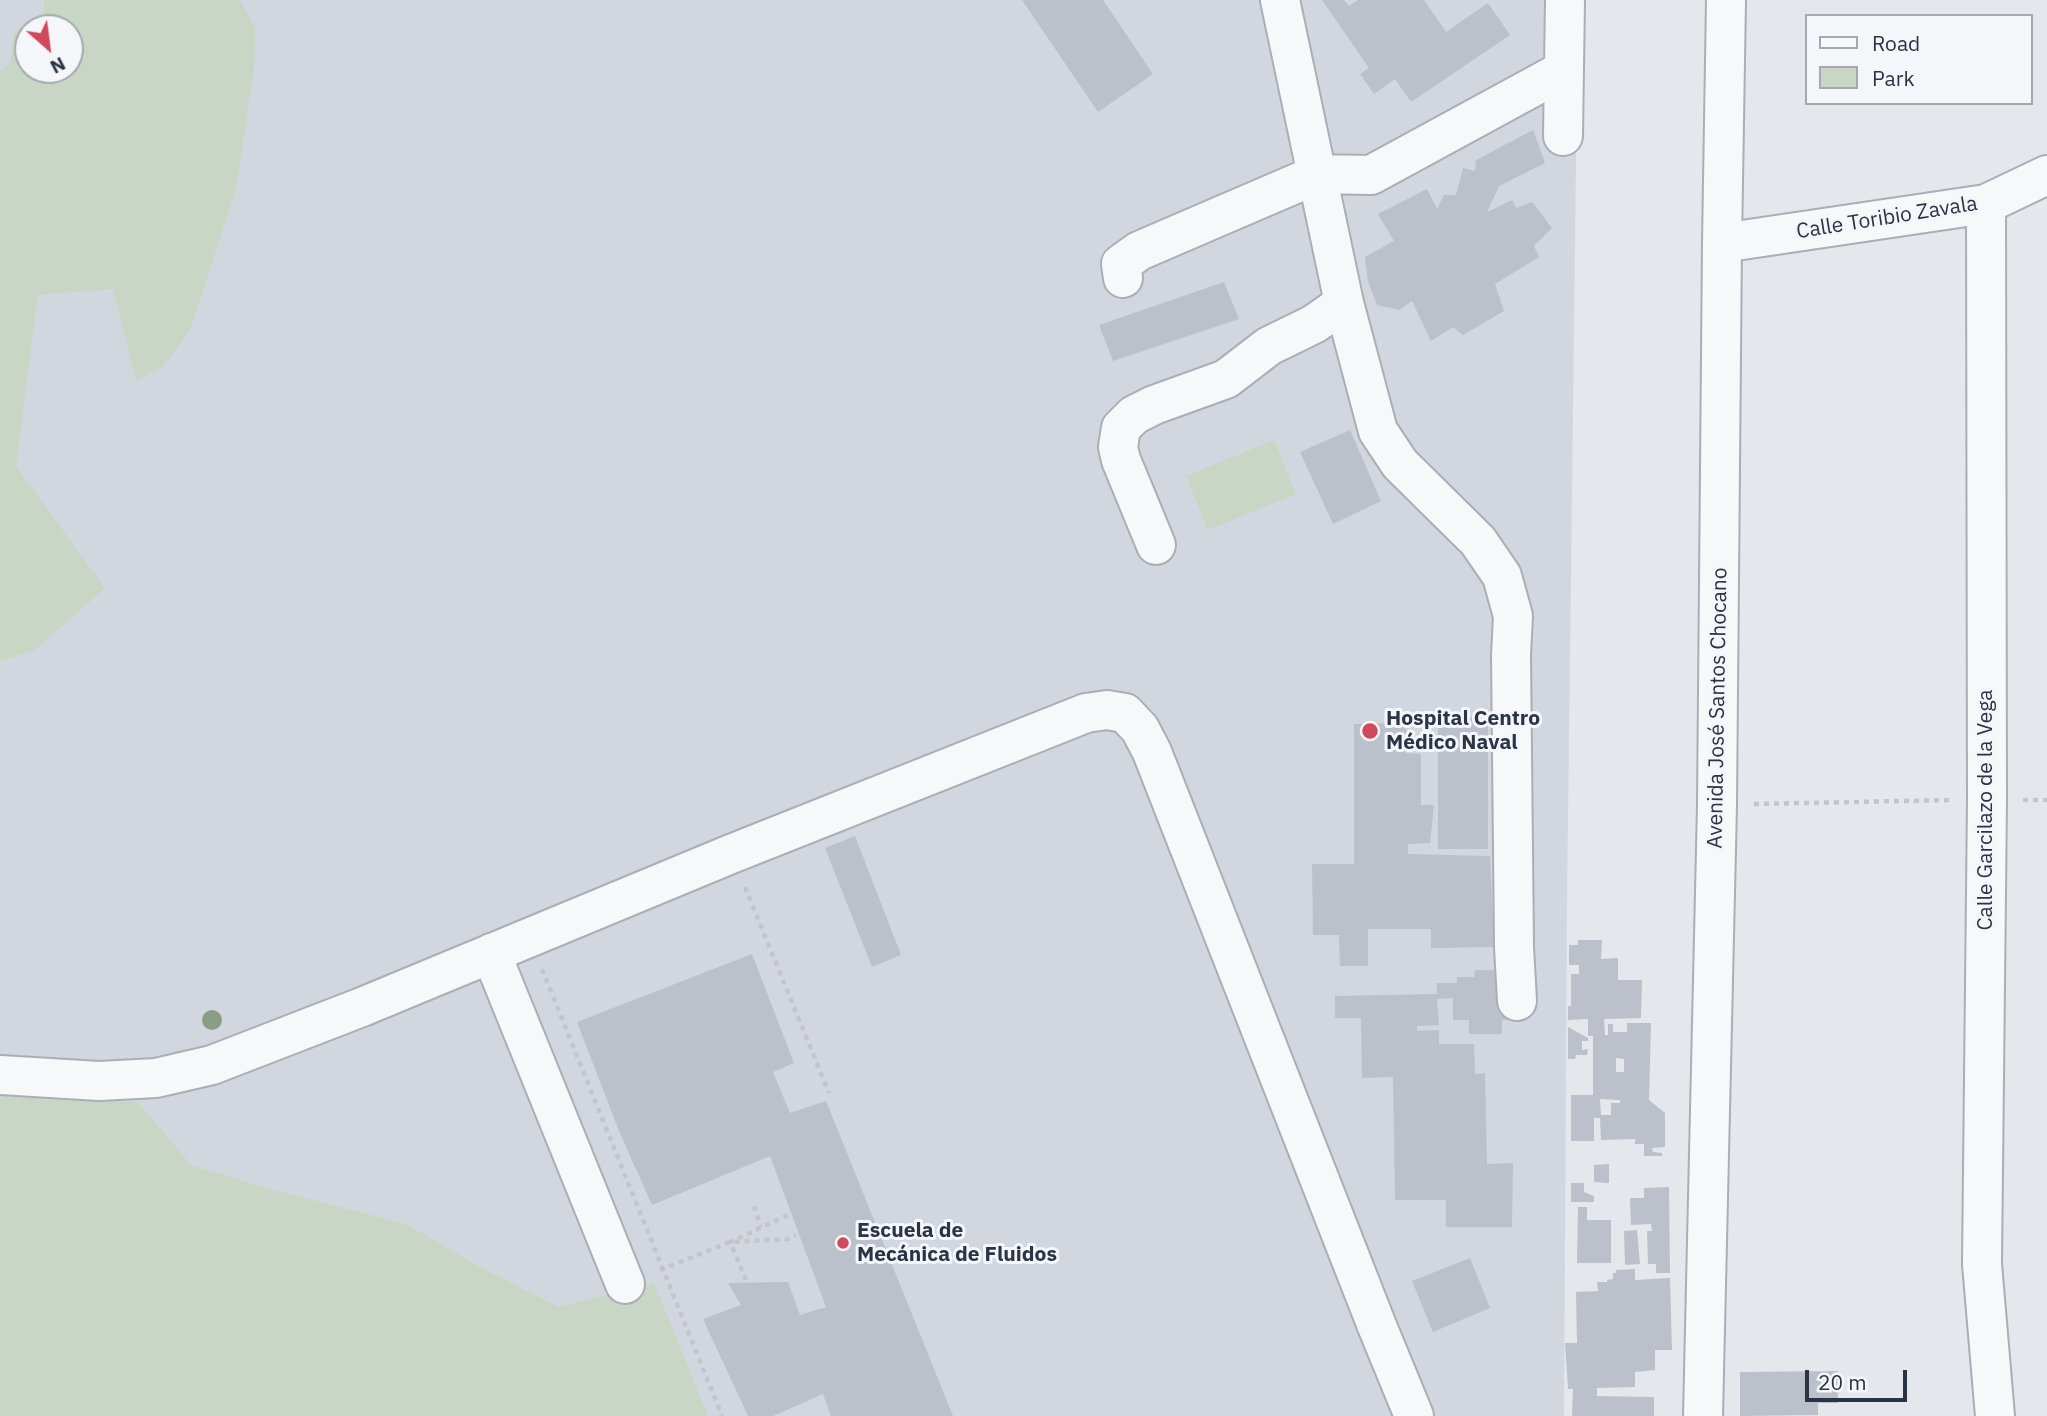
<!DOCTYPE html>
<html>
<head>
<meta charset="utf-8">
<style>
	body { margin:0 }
	#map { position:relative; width:2047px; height:1416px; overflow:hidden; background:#e4e7ec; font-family:"IBM Plex Sans",sans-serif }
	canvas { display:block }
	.legend { position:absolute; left:1805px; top:14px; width:228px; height:91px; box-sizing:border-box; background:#f4f6f9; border:2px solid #a4a8b1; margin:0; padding:9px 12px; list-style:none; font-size:21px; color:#2b3445 }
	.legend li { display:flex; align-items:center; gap:14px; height:35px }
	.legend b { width:35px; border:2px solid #a4a8b1 }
	.north { position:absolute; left:14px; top:14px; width:70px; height:70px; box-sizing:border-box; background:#f4f6f9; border:2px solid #a4a8b1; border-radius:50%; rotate:152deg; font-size:19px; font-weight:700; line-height:28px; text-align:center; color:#2b3445 }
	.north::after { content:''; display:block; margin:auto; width:24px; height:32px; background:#d1495b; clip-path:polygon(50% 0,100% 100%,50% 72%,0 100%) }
	.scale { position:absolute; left:1805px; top:1370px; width:102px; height:32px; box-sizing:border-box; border:4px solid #2b3445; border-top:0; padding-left:9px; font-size:21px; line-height:24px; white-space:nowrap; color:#2b3445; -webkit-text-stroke:5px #f4f6f9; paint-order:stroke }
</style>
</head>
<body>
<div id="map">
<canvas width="2047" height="1416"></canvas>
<ul class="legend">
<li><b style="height:9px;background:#f7f8fa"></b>Road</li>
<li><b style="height:19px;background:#c9d6c5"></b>Park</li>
</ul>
<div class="north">N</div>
<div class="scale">20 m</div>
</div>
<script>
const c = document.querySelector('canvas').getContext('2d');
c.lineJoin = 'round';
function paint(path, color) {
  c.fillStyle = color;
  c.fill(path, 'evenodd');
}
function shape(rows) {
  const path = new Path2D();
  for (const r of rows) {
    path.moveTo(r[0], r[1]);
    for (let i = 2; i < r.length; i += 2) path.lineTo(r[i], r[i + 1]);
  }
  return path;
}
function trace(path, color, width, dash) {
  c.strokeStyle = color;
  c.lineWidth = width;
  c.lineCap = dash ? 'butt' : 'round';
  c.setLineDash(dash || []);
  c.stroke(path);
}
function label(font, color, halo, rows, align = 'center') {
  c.font = font + ' "IBM Plex Sans",sans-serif';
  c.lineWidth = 6;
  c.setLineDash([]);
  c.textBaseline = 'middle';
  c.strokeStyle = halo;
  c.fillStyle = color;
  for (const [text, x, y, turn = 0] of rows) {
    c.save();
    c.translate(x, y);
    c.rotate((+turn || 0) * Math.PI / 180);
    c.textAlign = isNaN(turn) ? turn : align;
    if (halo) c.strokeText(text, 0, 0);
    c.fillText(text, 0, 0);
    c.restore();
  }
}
paint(shape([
	[0,0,1578,0,1567,898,1564,1416,0,1416],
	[28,28,70,28,70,70,28,70]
]), '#d2d6de');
paint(shape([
	[44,0,240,0,255,29,254,69,236,189,190,330,163,367,136,381,113,289,38,295,16,466,105,588,35,650,0,661,0,71,10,62,14,33,44,12],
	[28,28,70,28,70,70,28,70],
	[1274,440,1296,494,1208,530,1186,476],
	[0,1096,138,1102,191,1165,270,1189,406,1224,476,1265,559,1307,654,1283,708,1416,0,1416]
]), '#c9d6c5');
paint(shape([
	[1022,0,1103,0,1153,74,1098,112],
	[1322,0,1344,0,1349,6,1358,0,1424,0,1446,32,1488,3,1510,35,1411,102,1395,79,1374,94,1360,74,1369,68],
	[1533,130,1545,163,1499,186,1487,212,1512,200,1516,208,1532,202,1552,228,1534,246,1539,257,1495,284,1504,311,1463,335,1453,327,1431,341,1412,301,1399,310,1377,305,1368,281,1365,257,1394,241,1378,214,1427,189,1437,209,1444,195,1456,195,1463,168,1475,171,1476,160],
	[1224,282,1239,319,1113,361,1099,325],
	[1350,430,1381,501,1333,524,1300,452],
	[1438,717,1488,717,1488,849,1438,849],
	[1406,723,1406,753,1421,754,1421,805,1434,805,1430,843,1408,844,1408,854,1490,856,1494,938,1512,938,1513,1019,1502,1020,1502,1034,1469,1034,1469,1020,1453,1020,1453,998,1437,999,1439,1025,1417,1026,1417,1031,1439,1030,1439,1044,1474,1044,1475,1074,1485,1073,1487,1164,1513,1163,1512,1227,1446,1227,1446,1200,1395,1200,1393,1077,1362,1078,1361,1018,1335,1018,1335,996,1437,994,1437,983,1457,983,1457,977,1474,977,1475,970,1495,970,1494,947,1431,948,1431,929,1368,929,1368,966,1340,966,1339,935,1313,935,1312,864,1354,864,1354,724],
	[855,836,901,955,872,967,825,848],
	[1578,940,1602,940,1601,959,1618,958,1618,980,1642,980,1641,1018,1604,1019,1605,1035,1608,1035,1608,1024,1613,1024,1613,1032,1627,1032,1627,1023,1651,1023,1649,1100,1665,1113,1665,1147,1652,1148,1653,1152,1662,1153,1662,1156,1644,1156,1644,1144,1635,1144,1635,1139,1601,1140,1600,1118,1594,1118,1594,1141,1571,1141,1571,1095,1593,1095,1593,1036,1588,1036,1588,1019,1568,1020,1568,1006,1571,1006,1571,974,1579,974,1579,965,1569,965,1569,945,1578,945],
	[1616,1058,1624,1059,1624,1072,1616,1072],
	[1600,1099,1620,1100,1620,1103,1611,1103,1611,1115,1601,1115],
	[752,954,794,1063,773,1072,790,1113,826,1101,953,1416,831,1416,823,1394,773,1416,748,1416,703,1319,741,1305,728,1283,788,1282,800,1315,826,1307,770,1156,652,1205,619,1131,577,1022],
	[1568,1027,1588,1038,1588,1041,1582,1041,1582,1050,1588,1049,1587,1055,1576,1055,1575,1059,1568,1059],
	[1609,1164,1609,1183,1594,1182,1594,1165],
	[1571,1183,1584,1183,1584,1192,1594,1196,1594,1202,1571,1202],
	[1669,1187,1670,1273,1656,1273,1656,1264,1648,1264,1647,1231,1652,1231,1651,1224,1631,1225,1630,1198,1644,1198,1644,1188],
	[1578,1207,1587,1207,1587,1220,1611,1220,1611,1263,1577,1263],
	[1637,1230,1640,1264,1625,1265,1624,1231],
	[1470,1258,1490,1308,1433,1332,1412,1281],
	[1635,1269,1635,1280,1670,1278,1672,1350,1655,1350,1655,1370,1635,1372,1635,1387,1597,1388,1597,1396,1654,1397,1654,1416,1572,1416,1573,1389,1568,1389,1565,1343,1577,1343,1576,1292,1598,1291,1597,1282,1607,1282,1607,1280,1613,1279,1613,1273,1616,1273,1616,1270],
	[1838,1371,1838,1403,1818,1403,1818,1415,1740,1416,1740,1372]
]), '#bbc0ca');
const minor = shape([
	[1280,0,1344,303,1378,431,1400,464,1478,541,1502,576,1513,616,1511,655,1514,947,1517,1001],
	[1563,136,1565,0],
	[1986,204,1987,799,1982,1264,1995,1416],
	[1722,243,1986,204,2047,175],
	[1123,278,1121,264,1139,251,1318,174,1371,175,1564,70],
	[1156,545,1121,460,1118,447,1121,428,1134,415,1154,405,1226,379,1269,346,1314,324,1344,303],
	[491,953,625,1284],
	[0,1075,99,1081,156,1078,212,1065,362,1007,731,854,1086,713,1107,710,1125,713,1140,729,1152,752,1377,1326,1414,1416],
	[1703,1416,1717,805,1722,243,1726,0]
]);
trace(minor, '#a9aeb7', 42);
trace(shape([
	[2023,800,2047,800],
	[1754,804,1952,800],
	[745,887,829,1093],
	[542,969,722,1416],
	[754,1206,761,1227],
	[660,1270,730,1242,788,1239,796,1235],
	[746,1280,730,1242,788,1215]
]), '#c2c5cb', 4.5, [5, 5]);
trace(minor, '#f7f8fa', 38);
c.fillStyle = '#899d89';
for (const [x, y] of [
	[212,1020]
]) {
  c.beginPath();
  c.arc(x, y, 10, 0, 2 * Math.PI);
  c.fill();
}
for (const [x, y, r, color] of [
	[1370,731,9,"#d1495b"],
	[843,1243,7,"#d1495b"]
]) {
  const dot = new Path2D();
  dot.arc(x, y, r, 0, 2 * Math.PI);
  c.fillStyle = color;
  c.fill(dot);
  trace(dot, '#f4f6f9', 2.5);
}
label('21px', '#2b3445', '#f4f6f9', [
	["Calle Toribio Zavala",1887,218,-9],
	["Avenida José Santos Chocano",1718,708,-89],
	["Calle Garcilazo de la Vega",1986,810,-90]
]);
label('bold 21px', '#2b3445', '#f4f6f9', [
	["Hospital Centro",1386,719],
	["Médico Naval",1386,743],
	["Escuela de",857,1231],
	["Mecánica de Fluidos",857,1255]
], 'left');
</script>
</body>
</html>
